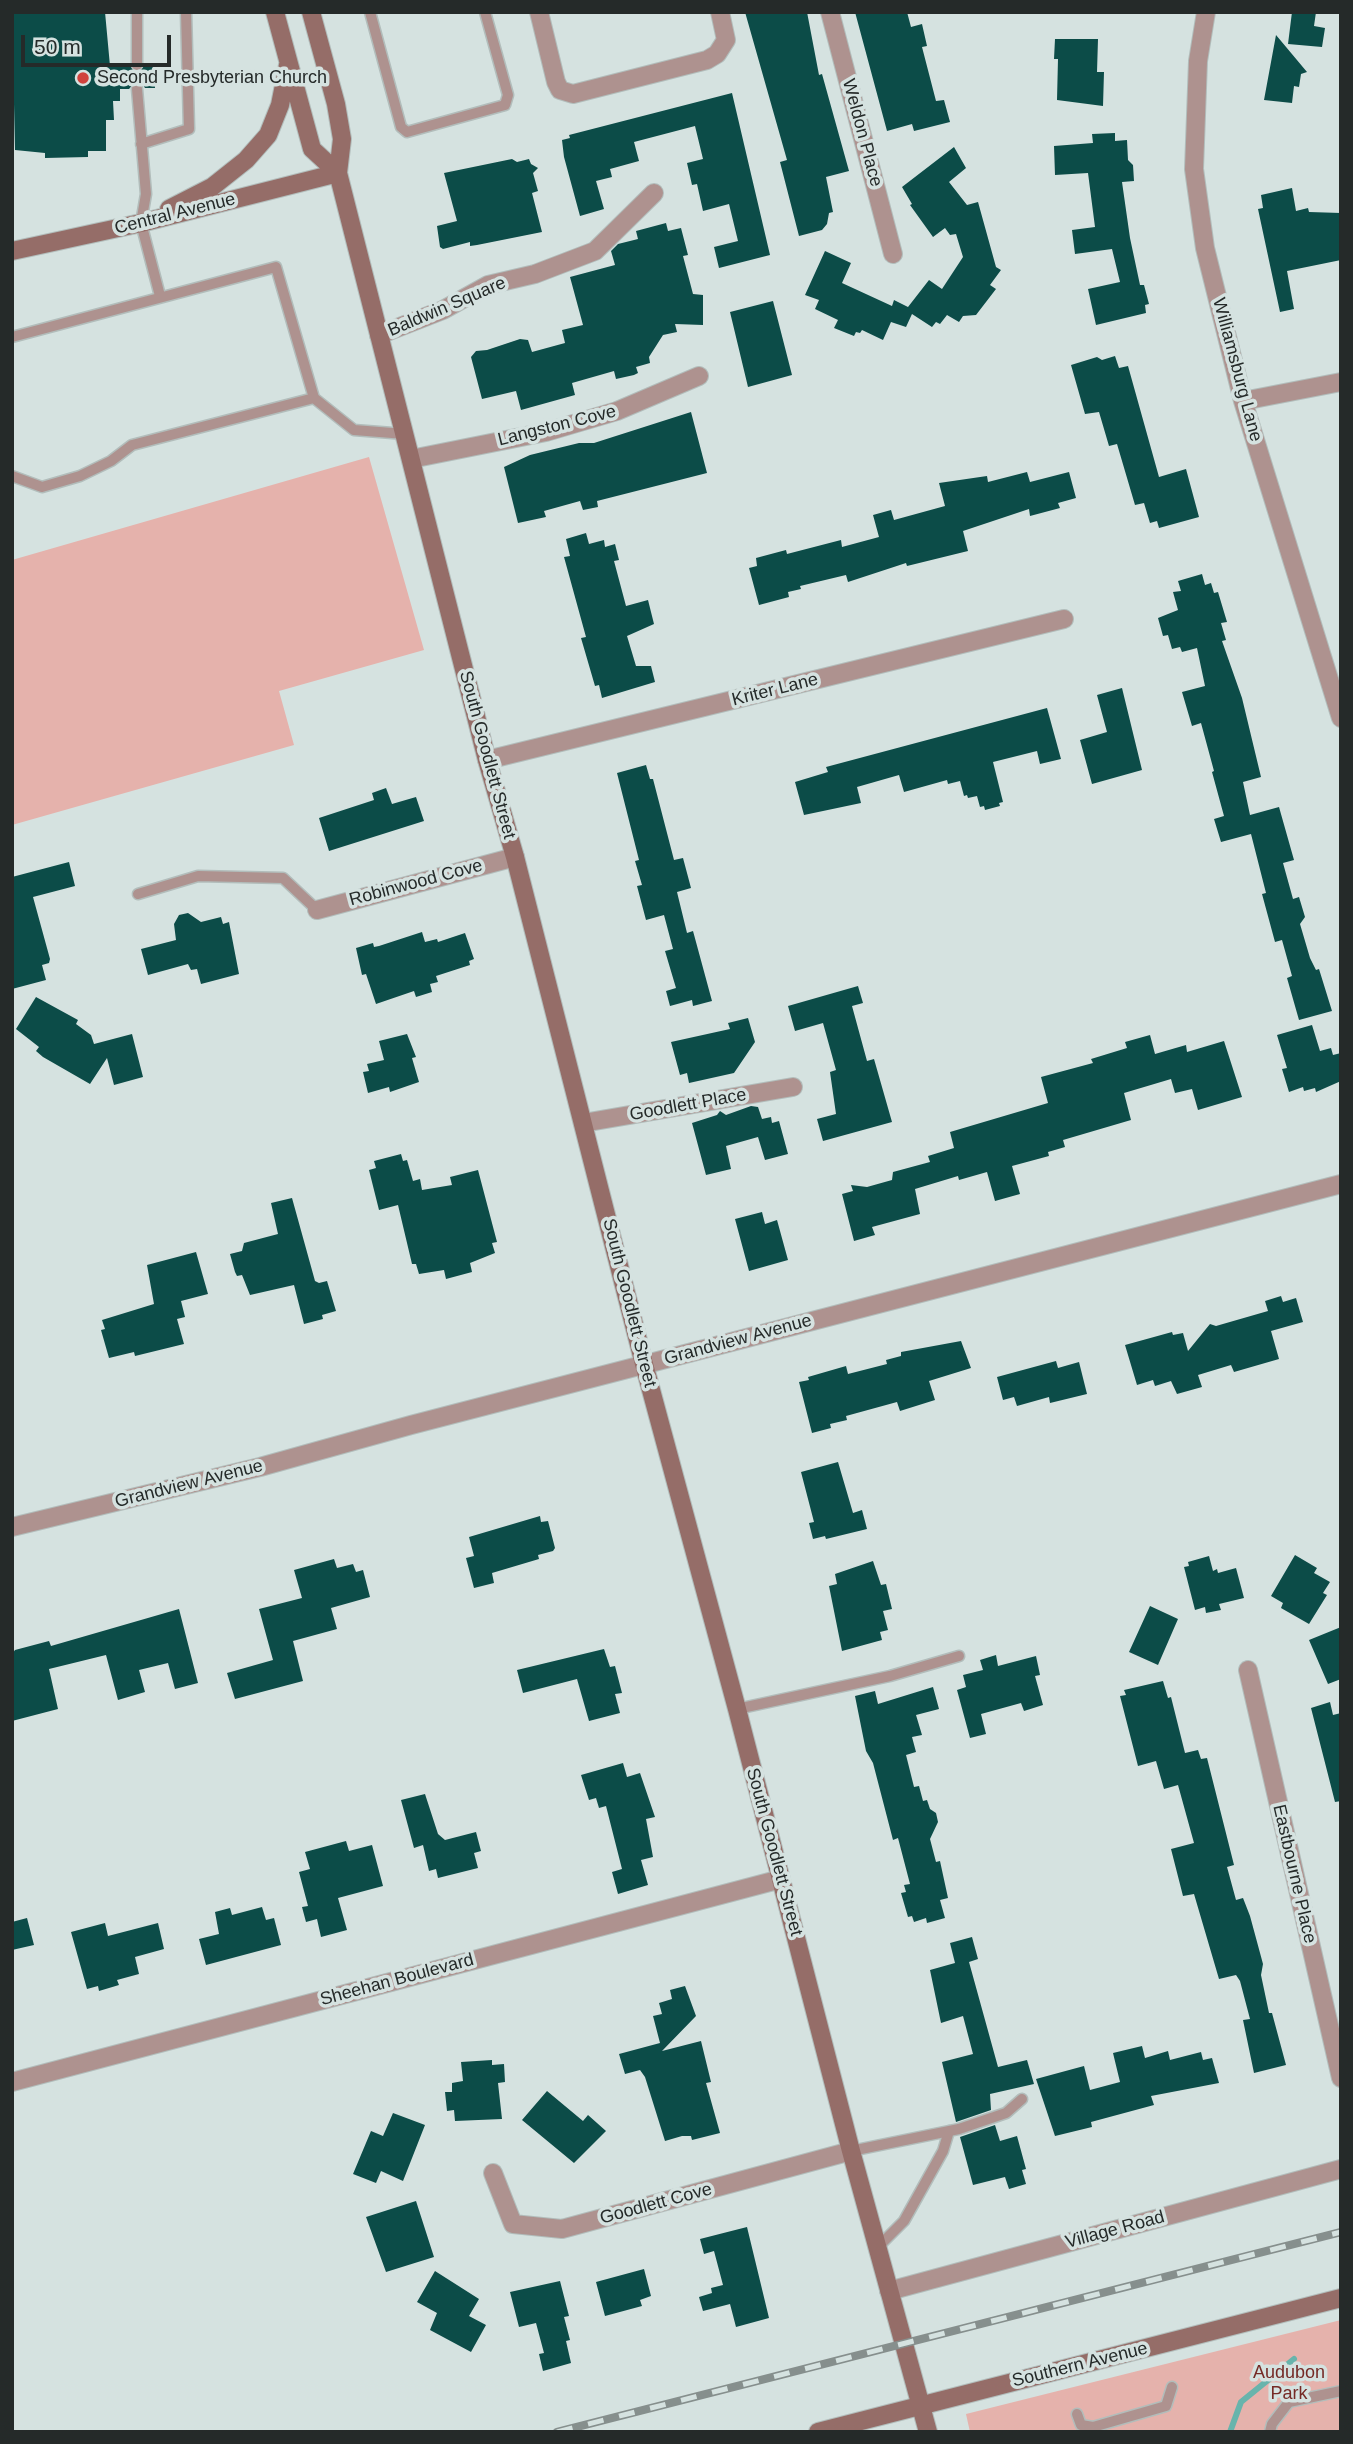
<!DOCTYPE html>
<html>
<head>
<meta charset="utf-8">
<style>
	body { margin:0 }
	#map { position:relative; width:1353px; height:2444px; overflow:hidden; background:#d5e2e0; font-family:Helvetica,sans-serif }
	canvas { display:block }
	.frame { position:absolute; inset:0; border:14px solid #252a29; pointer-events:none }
	.scale { position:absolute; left:21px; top:35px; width:150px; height:32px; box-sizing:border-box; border:4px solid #252a29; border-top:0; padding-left:9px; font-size:21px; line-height:24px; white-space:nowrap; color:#252a29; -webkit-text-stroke:5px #d5e2e0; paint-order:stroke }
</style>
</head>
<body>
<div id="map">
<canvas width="1353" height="2444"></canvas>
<div class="frame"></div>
<div class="scale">50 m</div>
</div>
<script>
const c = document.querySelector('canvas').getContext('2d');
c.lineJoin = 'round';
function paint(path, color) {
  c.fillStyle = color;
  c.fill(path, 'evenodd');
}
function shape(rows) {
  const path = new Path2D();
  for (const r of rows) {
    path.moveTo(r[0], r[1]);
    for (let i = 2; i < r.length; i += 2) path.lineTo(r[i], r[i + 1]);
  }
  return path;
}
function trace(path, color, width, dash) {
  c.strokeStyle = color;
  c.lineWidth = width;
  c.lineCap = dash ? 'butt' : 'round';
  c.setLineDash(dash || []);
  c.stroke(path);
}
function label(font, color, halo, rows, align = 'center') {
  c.font = font + ' Helvetica,sans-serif';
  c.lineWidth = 7;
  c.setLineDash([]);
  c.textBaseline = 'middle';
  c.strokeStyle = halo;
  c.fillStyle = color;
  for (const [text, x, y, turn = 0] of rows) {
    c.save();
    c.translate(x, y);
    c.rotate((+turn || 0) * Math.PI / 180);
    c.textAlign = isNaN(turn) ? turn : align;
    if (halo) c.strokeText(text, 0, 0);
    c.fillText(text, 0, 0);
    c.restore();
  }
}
paint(shape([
	[369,457,424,650,279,691,294,745,12,825,12,560],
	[1341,2320,1341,2432,970,2432,966,2414]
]), '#e5b2ac');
trace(shape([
	[1230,2432,1241,2402,1294,2359]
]), '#68b4ac', 6);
paint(shape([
	[12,12,105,12,110,66,129,65,138,73,145,65,154,65,155,88,145,88,141,82,136,81,129,89,120,89,120,101,113,101,114,120,106,120,106,151,88,151,88,157,45,158,45,153,15,150],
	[745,12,807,12,819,75,822,74,849,171,826,177,833,212,829,213,827,224,822,230,799,236,780,162,787,160],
	[855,12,907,12,911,27,922,24,927,46,922,47,936,101,944,100,950,122,914,131,912,124,887,131],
	[1292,12,1316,12,1314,26,1325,28,1322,47,1288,44],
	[1276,35,1307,72,1301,74,1299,87,1294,86,1292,103,1264,100],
	[1055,39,1098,39,1097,72,1104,72,1103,106,1057,100,1058,59,1054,59],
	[732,93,770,255,719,268,714,247,738,241,729,204,703,211,697,184,692,185,687,163,703,159,695,126,634,142,639,161,610,169,612,177,596,181,604,209,580,216,564,157,562,140,570,138,569,135],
	[1115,133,1115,141,1127,140,1128,160,1133,165,1134,181,1122,182,1130,238,1140,285,1144,285,1149,304,1145,305,1146,313,1096,325,1088,289,1120,282,1112,249,1075,254,1072,230,1095,227,1088,173,1055,175,1054,146,1093,143,1092,134],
	[954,147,966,168,949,182,967,205,978,202,996,267,1001,270,990,285,996,289,976,315,963,316,959,322,947,315,940,324,936,322,932,327,912,314,906,327,891,322,883,340,862,330,860,333,856,332,854,336,834,328,838,320,815,309,819,300,805,295,825,251,851,263,842,283,892,306,894,300,908,307,929,280,942,289,963,257,956,234,950,235,945,228,933,237,910,205,912,204,902,187],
	[512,159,517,162,529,159,531,164,538,168,533,173,538,191,532,193,542,232,477,245,470,246,470,242,443,249,440,247,437,226,457,221,444,173],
	[1292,188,1296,211,1308,208,1309,212,1341,213,1341,260,1287,271,1294,309,1280,312,1258,209,1263,208,1261,195],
	[666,223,668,231,681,228,688,255,683,256,693,294,703,295,703,325,675,324,677,332,663,335,649,357,650,363,636,367,638,373,634,375,616,379,614,371,572,383,575,395,521,410,516,391,482,399,471,357,476,351,487,350,520,339,528,340,532,352,565,343,562,330,583,325,570,277,615,265,611,251,618,244,638,239,636,231],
	[773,301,792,375,748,387,730,312],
	[1115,356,1119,368,1128,366,1159,477,1186,469,1199,517,1159,528,1157,521,1150,523,1144,503,1135,505,1117,444,1109,446,1099,412,1085,414,1071,365,1097,357,1102,360],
	[691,412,707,473,597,501,598,507,583,510,580,501,544,511,546,517,518,523,504,467,530,455,579,443,594,443],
	[1027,472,1030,482,1069,472,1076,498,1058,503,1060,508,1030,516,1029,509,963,531,968,551,907,566,906,563,848,582,846,575,800,586,801,589,788,592,789,597,759,605,749,568,757,566,756,558,786,550,787,554,841,540,842,547,879,537,873,515,891,510,894,520,945,506,939,483,987,476,988,482],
	[586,533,589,544,604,540,605,547,615,544,619,560,614,561,626,606,648,600,654,624,627,636,636,666,651,666,655,682,602,698,599,685,595,686,581,638,586,637,564,557,570,556,566,539],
	[1202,574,1205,585,1211,583,1214,593,1218,592,1227,622,1221,623,1226,640,1222,641,1242,698,1261,777,1243,782,1250,815,1279,807,1294,860,1283,863,1293,899,1299,897,1305,917,1300,924,1310,958,1316,970,1319,969,1332,1011,1299,1020,1287,978,1292,976,1282,940,1275,942,1262,894,1266,893,1251,834,1221,842,1214,819,1224,816,1212,772,1214,771,1201,723,1192,726,1182,692,1205,686,1197,648,1182,652,1180,647,1172,649,1168,635,1163,636,1158,618,1178,610,1173,592,1181,591,1178,581],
	[1122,688,1142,770,1092,784,1080,740,1107,732,1097,695],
	[1047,708,1061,759,1040,764,1037,751,993,762,1003,802,999,803,1000,806,985,810,984,806,980,807,977,796,968,798,967,795,964,796,960,781,948,784,947,780,904,792,899,775,857,787,861,803,804,815,795,782,828,772,826,767],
	[646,765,650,779,653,779,674,860,683,858,691,888,677,892,687,933,693,931,712,1001,693,1006,692,1000,670,1006,666,991,676,988,665,951,673,949,664,915,646,920,637,886,642,885,635,861,639,860,617,773],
	[386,788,392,804,416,797,424,821,329,851,319,818,374,800,372,793],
	[69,862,75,886,33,897,50,959,49,963,42,965,46,980,12,989,12,877],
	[188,913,201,922,221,917,223,924,229,922,239,974,201,984,197,969,191,970,188,964,148,975,141,949,176,940,174,924,179,915],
	[422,932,425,942,437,939,438,942,465,933,474,959,469,961,470,965,436,976,438,982,430,984,432,992,416,997,414,991,376,1004,366,974,362,975,356,948,373,943,374,947,379,946],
	[858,986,863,1003,852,1006,867,1061,874,1059,892,1122,823,1141,817,1119,836,1114,830,1072,836,1070,823,1023,795,1031,788,1006],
	[36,997,78,1020,76,1024,91,1035,94,1044,132,1034,143,1077,114,1085,107,1058,90,1084,43,1057,36,1051,39,1047,16,1029],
	[748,1018,755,1042,734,1073,689,1083,687,1073,680,1075,671,1042,730,1029,728,1023],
	[1312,1025,1320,1051,1331,1048,1333,1055,1341,1053,1341,1081,1316,1092,1315,1088,1304,1091,1303,1087,1289,1092,1282,1069,1287,1068,1277,1035],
	[407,1034,416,1057,412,1058,419,1082,390,1092,389,1087,368,1093,363,1072,369,1071,367,1064,384,1060,379,1041],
	[1150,1035,1155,1054,1186,1045,1187,1052,1224,1041,1242,1097,1198,1110,1192,1089,1175,1093,1171,1079,1124,1093,1131,1120,1063,1140,1065,1147,1048,1152,1049,1156,1012,1166,1020,1194,995,1201,987,1172,959,1180,958,1176,915,1189,920,1214,872,1227,875,1235,854,1241,842,1194,853,1191,851,1185,867,1187,892,1180,893,1172,930,1162,928,1156,954,1148,950,1132,1048,1103,1041,1077,1093,1063,1091,1059,1127,1048,1125,1042],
	[751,1106,758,1107,762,1119,771,1117,772,1123,779,1121,788,1154,765,1160,758,1137,726,1146,731,1169,706,1175,692,1123,717,1115,720,1111,726,1115],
	[401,1154,403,1161,407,1160,413,1181,420,1179,422,1190,452,1185,450,1177,478,1170,497,1242,492,1243,495,1253,470,1263,472,1272,446,1279,444,1270,419,1274,416,1264,412,1264,398,1205,379,1210,369,1170,376,1168,374,1161],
	[292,1198,315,1281,319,1283,327,1281,336,1311,322,1315,323,1319,304,1324,294,1285,250,1295,242,1275,237,1276,235,1272,230,1254,242,1251,244,1243,278,1234,271,1203],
	[762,1212,765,1224,777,1220,788,1260,749,1271,735,1219],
	[196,1252,208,1294,181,1301,185,1317,177,1319,184,1344,135,1356,134,1352,109,1358,101,1330,105,1329,102,1320,154,1304,147,1265],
	[1281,1296,1283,1302,1296,1298,1303,1322,1271,1331,1279,1359,1234,1372,1231,1365,1198,1375,1202,1387,1177,1394,1171,1381,1155,1386,1153,1380,1137,1385,1125,1345,1172,1332,1173,1335,1183,1333,1188,1351,1210,1324,1216,1326,1268,1311,1265,1301],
	[961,1341,971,1368,929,1381,935,1400,900,1411,897,1402,846,1416,847,1420,830,1424,831,1428,812,1433,799,1382,809,1380,808,1377,846,1366,848,1374,887,1364,886,1360,901,1356,901,1352],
	[1056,1361,1058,1368,1079,1362,1087,1394,1050,1403,1049,1397,1017,1406,1014,1397,1003,1400,997,1377],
	[838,1462,853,1513,862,1510,867,1529,826,1539,825,1536,813,1539,809,1523,814,1522,801,1472],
	[540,1516,541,1522,548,1521,555,1548,553,1551,538,1555,539,1559,492,1573,494,1583,474,1588,466,1558,474,1556,469,1537],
	[1295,1555,1317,1568,1314,1573,1330,1582,1323,1593,1327,1595,1309,1624,1281,1608,1283,1603,1271,1596],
	[1209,1556,1213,1571,1217,1569,1218,1573,1236,1568,1244,1598,1219,1604,1221,1610,1206,1613,1205,1607,1195,1610,1184,1567,1189,1566,1188,1562],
	[334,1559,337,1568,353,1564,356,1572,363,1570,370,1597,331,1608,337,1629,293,1641,303,1681,235,1699,227,1673,273,1660,259,1609,302,1598,294,1570],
	[873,1561,881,1585,886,1584,892,1609,883,1611,888,1630,880,1632,882,1640,842,1651,829,1586,837,1584,835,1574],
	[1150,1606,1178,1619,1158,1665,1129,1652],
	[179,1609,198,1683,175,1689,168,1663,139,1670,145,1692,118,1700,106,1655,49,1669,58,1709,12,1721,12,1654,15,1650,49,1641,51,1646],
	[1341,1627,1341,1679,1328,1684,1309,1640],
	[604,1649,610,1667,615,1666,622,1693,615,1694,620,1713,589,1721,577,1679,523,1693,517,1670],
	[996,1655,998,1666,1036,1656,1040,1675,1035,1676,1043,1705,1024,1711,1021,1703,981,1714,986,1734,970,1738,957,1690,966,1687,963,1675,983,1670,980,1660],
	[1163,1681,1168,1698,1171,1697,1185,1753,1198,1750,1201,1759,1207,1758,1234,1865,1227,1867,1236,1900,1243,1898,1250,1916,1263,1964,1261,1975,1269,2013,1272,2013,1286,2065,1254,2073,1243,2020,1250,2019,1240,1981,1236,1975,1219,1979,1194,1894,1183,1896,1171,1849,1194,1843,1178,1785,1164,1789,1156,1761,1138,1766,1120,1696,1126,1695,1124,1690],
	[933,1687,939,1709,916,1715,922,1735,912,1737,916,1752,906,1755,914,1787,919,1786,923,1801,927,1800,930,1809,936,1813,938,1822,930,1839,936,1862,940,1861,948,1898,940,1900,945,1918,927,1923,926,1918,914,1922,912,1916,908,1917,901,1893,906,1892,904,1885,910,1884,898,1838,893,1840,873,1763,866,1751,855,1696,875,1691,878,1704],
	[1330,1702,1333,1715,1341,1713,1341,1801,1335,1802,1311,1708],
	[623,1763,627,1777,640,1773,655,1817,646,1819,653,1857,641,1860,648,1885,618,1894,612,1872,622,1869,606,1806,599,1808,596,1798,589,1800,581,1775],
	[425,1794,438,1834,445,1840,476,1832,481,1851,474,1853,478,1868,438,1878,436,1869,429,1871,423,1845,414,1848,401,1800],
	[346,1841,349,1851,372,1845,383,1886,338,1898,347,1930,321,1937,317,1919,306,1922,302,1907,308,1906,299,1872,310,1869,305,1852],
	[262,1907,266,1920,274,1918,281,1945,206,1965,199,1939,219,1934,215,1912,230,1908,232,1915],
	[27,1918,34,1945,12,1950,12,1922],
	[105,1923,108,1936,158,1923,164,1949,135,1957,139,1974,117,1980,119,1985,99,1991,98,1986,87,1989,71,1932],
	[972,1937,978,1959,969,1962,998,2067,1027,2060,1034,2084,990,2094,991,2110,956,2122,942,2062,973,2054,963,2016,941,2023,930,1970,955,1963,950,1943],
	[685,1986,696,2016,662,2051,701,2041,711,2082,706,2083,720,2133,692,2140,691,2136,682,2136,665,2141,645,2077,640,2070,625,2074,619,2054,660,2043,653,2016,662,2014,659,2003,672,1999,670,1990],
	[1142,2046,1145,2058,1168,2051,1170,2060,1201,2052,1203,2060,1212,2058,1219,2083,1151,2096,1154,2105,1091,2122,1092,2127,1055,2136,1036,2079,1084,2066,1090,2090,1120,2082,1113,2053],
	[492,2060,492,2065,504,2064,505,2082,498,2083,502,2119,455,2121,454,2110,447,2111,445,2092,452,2092,452,2083,463,2081,461,2062],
	[547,2091,583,2121,588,2115,606,2131,574,2163,522,2120],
	[393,2113,425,2125,403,2181,381,2171,376,2183,353,2174,371,2131,383,2136],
	[995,2125,1000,2141,1017,2136,1026,2169,1022,2170,1026,2184,1009,2189,1005,2177,973,2185,960,2137],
	[416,2201,434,2257,386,2272,366,2217],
	[747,2227,769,2318,736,2327,730,2304,703,2311,699,2297,712,2293,711,2288,723,2285,714,2251,704,2254,700,2239],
	[644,2269,651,2296,640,2300,642,2306,605,2316,596,2282],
	[435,2271,479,2299,469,2316,486,2325,471,2352,430,2330,437,2313,417,2302],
	[560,2281,569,2316,564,2317,570,2340,566,2341,571,2363,543,2371,539,2354,544,2353,536,2323,519,2327,510,2292]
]), '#0c4c48');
const lane = shape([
	[137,12,137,65],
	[370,12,401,127,407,132,505,105,508,95,485,12],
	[137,89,146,194,141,223,160,296],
	[141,144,189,129,186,12],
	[12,337,276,267,314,398,354,430,405,434],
	[12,476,42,487,80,476,111,461,132,445,314,398],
	[138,894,198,876,283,878,317,910],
	[737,1709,890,1676,959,1656],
	[851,2151,959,2129,1006,2113,1022,2099],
	[877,2248,904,2221,943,2151,949,2131],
	[1077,2414,1081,2425,1093,2427,1166,2406,1172,2387],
	[1270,2432,1272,2424,1289,2402,1341,2391]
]);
const street = shape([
	[539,12,556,82,560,90,573,94,707,60,717,54,726,40,720,12],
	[830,12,893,254],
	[1206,12,1198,61,1194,169,1205,248,1243,401,1341,718],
	[379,335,443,310,488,285,535,274,595,251,654,193],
	[1243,401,1341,382],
	[411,459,546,432,617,411,699,376],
	[487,760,1064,619],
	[317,910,515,857],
	[583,1123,793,1087],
	[12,1527,260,1467,411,1425,1341,1184],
	[1248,1670,1341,2078],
	[12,2082,781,1879],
	[493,2173,513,2224,562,2229,851,2151],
	[889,2291,1341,2169]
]);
const secondary = shape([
	[275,12,312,149,338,173],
	[311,12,336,104,342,139,338,173,487,760,515,857,644,1364,737,1709,851,2151,928,2432],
	[169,209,212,187,246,160,268,135,280,105,288,65],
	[12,251,141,223,338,173],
	[818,2432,1341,2298]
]);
trace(lane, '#b2bdbb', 13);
trace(street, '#b2bdbb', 20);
trace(secondary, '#b2bdbb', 20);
trace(lane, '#ae928f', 10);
trace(street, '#ae928f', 18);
trace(secondary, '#956d68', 18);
const rail = shape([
	[557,2432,1341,2232]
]);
trace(rail, '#868f8d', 8);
trace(rail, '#d5e2e0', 5, [16]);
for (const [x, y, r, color] of [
	[83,78,7,"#d0423d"]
]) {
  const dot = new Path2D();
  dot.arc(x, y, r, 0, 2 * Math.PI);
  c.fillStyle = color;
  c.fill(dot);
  trace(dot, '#d5e2e0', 2.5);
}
label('18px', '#252a29', '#d5e2e0', [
	["Second Presbyterian Church",97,78]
], 'left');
label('18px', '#252a29', '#d5e2e0', [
	["Weldon Place",862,133,75],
	["Central Avenue",175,214,-14],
	["Baldwin Square",447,307,-23],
	["Williamsburg Lane",1237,370,75],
	["Langston Cove",557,426,-14],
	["Kriter Lane",775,690,-14],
	["South Goodlett Street",487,755,75],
	["Robinwood Cove",416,883,-15],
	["Goodlett Place",688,1105,-10],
	["South Goodlett Street",629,1303,76],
	["Grandview Avenue",738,1340,-15],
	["Grandview Avenue",189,1484,-14],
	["South Goodlett Street",774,1852,75],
	["Eastbourne Place",1294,1874,77],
	["Sheehan Boulevard",397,1980,-15],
	["Goodlett Cove",656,2204,-15],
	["Village Road",1115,2230,-15],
	["Southern Avenue",1080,2365,-14]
]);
label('18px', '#752a26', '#d5e2e0', [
	["Audubon",1289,2373],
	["Park",1289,2394]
]);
</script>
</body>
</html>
